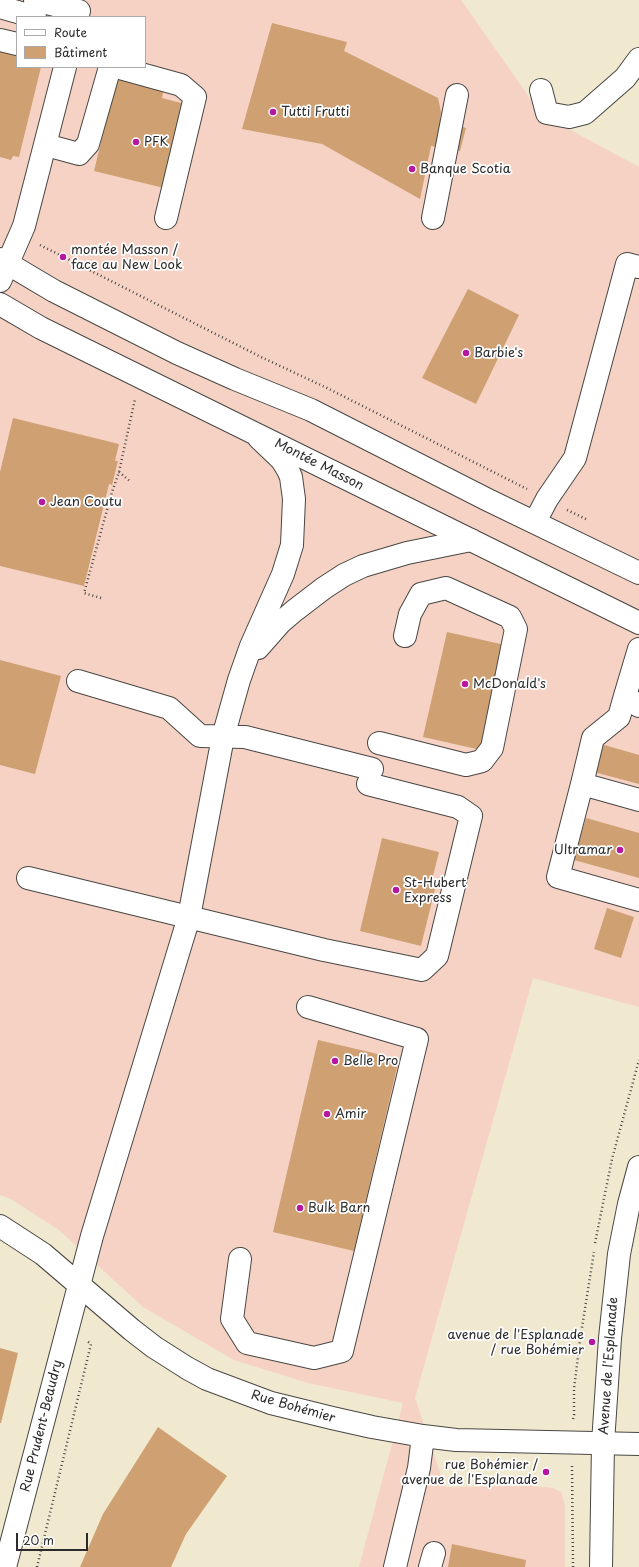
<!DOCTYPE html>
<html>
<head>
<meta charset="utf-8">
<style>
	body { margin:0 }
	#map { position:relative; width:639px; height:1567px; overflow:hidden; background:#f0e8cf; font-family:"Playpen Sans",sans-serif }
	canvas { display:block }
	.legend { position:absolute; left:16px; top:16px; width:130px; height:52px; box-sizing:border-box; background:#fff; border:1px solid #aaa; margin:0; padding:5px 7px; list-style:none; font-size:12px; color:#2b2b2b }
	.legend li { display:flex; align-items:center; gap:8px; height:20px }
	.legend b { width:20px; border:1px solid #aaa }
	.scale { position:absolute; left:16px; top:1533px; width:72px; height:18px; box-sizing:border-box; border:2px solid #2b2b2b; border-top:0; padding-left:5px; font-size:12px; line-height:14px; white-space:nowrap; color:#2b2b2b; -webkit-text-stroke:3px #fff; paint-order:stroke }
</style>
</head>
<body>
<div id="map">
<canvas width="639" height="1567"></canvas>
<ul class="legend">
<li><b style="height:5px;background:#fff"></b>Route</li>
<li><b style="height:11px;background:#cea072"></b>Bâtiment</li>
</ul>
<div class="scale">20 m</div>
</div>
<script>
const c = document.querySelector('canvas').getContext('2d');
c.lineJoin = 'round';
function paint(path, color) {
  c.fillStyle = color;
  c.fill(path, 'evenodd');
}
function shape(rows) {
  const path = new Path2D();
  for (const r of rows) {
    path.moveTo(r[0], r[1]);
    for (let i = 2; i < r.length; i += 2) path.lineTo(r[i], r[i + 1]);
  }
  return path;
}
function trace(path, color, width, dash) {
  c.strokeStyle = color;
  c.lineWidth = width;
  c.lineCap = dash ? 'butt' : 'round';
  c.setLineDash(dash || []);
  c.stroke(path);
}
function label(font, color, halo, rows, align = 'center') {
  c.font = font + ' "Playpen Sans",sans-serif';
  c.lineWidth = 3.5;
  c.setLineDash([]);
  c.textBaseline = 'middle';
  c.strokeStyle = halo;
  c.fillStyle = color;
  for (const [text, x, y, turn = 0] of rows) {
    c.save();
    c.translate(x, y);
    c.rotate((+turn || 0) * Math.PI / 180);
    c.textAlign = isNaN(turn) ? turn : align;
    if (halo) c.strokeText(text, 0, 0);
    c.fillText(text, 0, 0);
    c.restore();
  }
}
paint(shape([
	[0,0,461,0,541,114,639,167,639,1007,533,978,415,1398,445,1487,530,1486,553,1488,561,1492,565,1505,565,1567,359,1567,403,1403,308,1383,234,1360,143,1307,59,1230,11,1199,0,1195],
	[17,17,145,17,145,67,17,67]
]), '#f6d2c4');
paint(shape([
	[272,23,347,42,344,51,438,98,441,112,440,120,466,128,460,151,431,146,420,199,322,144,242,129],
	[0,51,17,55,17,67,41,67,19,157,13,156,11,160,0,157],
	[117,77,164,89,162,98,185,104,164,188,94,171],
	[468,289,519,315,476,404,422,378],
	[13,418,119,444,115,461,118,461,112,485,109,484,84,586,0,566,0,472],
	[447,632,505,645,481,750,423,737],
	[0,660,61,676,35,774,0,765],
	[601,744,639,755,639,784,594,772],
	[586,818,639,833,639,878,574,860],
	[382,838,439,852,430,888,435,889,421,946,360,931],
	[607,908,634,917,621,958,594,949],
	[318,1040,399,1059,354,1251,273,1232],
	[0,1348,18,1353,1,1423,0,1423],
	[158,1427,227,1476,186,1534,171,1567,80,1567,103,1514],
	[452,1544,526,1560,525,1567,448,1567]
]), '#cea072');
const minor = shape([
	[35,0,79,11],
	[0,7,35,17],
	[0,40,17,44],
	[116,67,181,85,195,97,166,218],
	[541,90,547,113,569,117,585,113,625,78,639,59],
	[46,145,79,154,88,144,110,67],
	[433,218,457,95],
	[0,281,24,226,65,67],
	[535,522,547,499,575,458,627,264,639,267],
	[258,648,280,623,294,611,324,588,344,575,363,566,407,553,471,540],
	[639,649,625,696,639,706],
	[78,681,169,708,200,736,245,737,372,769],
	[625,696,619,717,593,738,582,784,639,800],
	[379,743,466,765,482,761,492,748,516,629,510,617,446,588,421,594,410,614,405,636],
	[582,784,558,877,639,900],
	[28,878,324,950,422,970,437,956,471,816,458,807,368,784],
	[0,1226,43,1254,132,1330,154,1347,187,1368,207,1379,271,1403,332,1418,372,1427,423,1436,456,1440,639,1444],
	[240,1259,232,1319,247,1343,314,1358,342,1351,417,1039,308,1007],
	[5,1567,92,1236,189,917,223,737,239,680,251,646,283,574,292,545,294,499,291,477,288,470,282,460,259,438],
	[395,1567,419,1468,423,1436],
	[430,1567,434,1553],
	[601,1567,603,1443,610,1338,619,1254,629,1204,639,1167]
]);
const major = shape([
	[0,259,54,291,177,353,235,379,311,410,488,500,639,573],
	[0,304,41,328,639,623]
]);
trace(minor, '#494744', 24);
trace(major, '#494744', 24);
trace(shape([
	[40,245,261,357,327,388,527,489],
	[119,472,131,482],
	[567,510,588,520],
	[101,598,84,593,112,492,119,472,135,399],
	[595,1243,612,1159,639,1060],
	[573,1419,574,1415,574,1389,580,1340,594,1252],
	[572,1466,573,1567],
	[37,1567,91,1344,87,1341]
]), '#494744', 2.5, [1, 3]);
trace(minor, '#fff', 22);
trace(major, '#fff', 22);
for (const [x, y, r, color] of [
	[273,112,4,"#b5179e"],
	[136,142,4,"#b5179e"],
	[412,169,4,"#b5179e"],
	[63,257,4,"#b5179e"],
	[466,353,4,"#b5179e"],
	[42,502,4,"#b5179e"],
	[465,684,4,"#b5179e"],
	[620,850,4,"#b5179e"],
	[396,890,4,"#b5179e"],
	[335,1061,4,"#b5179e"],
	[327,1114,4,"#b5179e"],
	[300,1208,4,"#b5179e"],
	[592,1342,4,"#b5179e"],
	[546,1472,4,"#b5179e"]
]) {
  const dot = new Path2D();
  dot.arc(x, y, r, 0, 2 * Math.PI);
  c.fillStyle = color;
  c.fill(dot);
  trace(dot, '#fff', 1.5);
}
label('13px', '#2b2b2b', '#fff', [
	["Tutti Frutti",281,112],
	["PFK",144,142],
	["Banque Scotia",420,169],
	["montée Masson /",71,250],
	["face au New Look",71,265],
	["Barbie's",474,353],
	["Jean Coutu",50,502],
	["McDonald's",473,684],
	["Ultramar",612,850,"right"],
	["St-Hubert",404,883],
	["Express",404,898],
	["Belle Pro",343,1061],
	["Amir",335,1114],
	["Bulk Barn",308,1208],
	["avenue de l'Esplanade",584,1335,"right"],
	["/ rue Bohémier",584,1350,"right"],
	["rue Bohémier /",538,1465,"right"],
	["avenue de l'Esplanade",538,1480,"right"]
], 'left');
label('13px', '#2b2b2b', '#fff', [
	["Montée Masson",319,465,27],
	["Avenue de l'Esplanade",609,1366,-86],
	["Rue Bohémier",293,1407,16],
	["Rue Prudent-Beaudry",42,1426,-76]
]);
</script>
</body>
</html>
